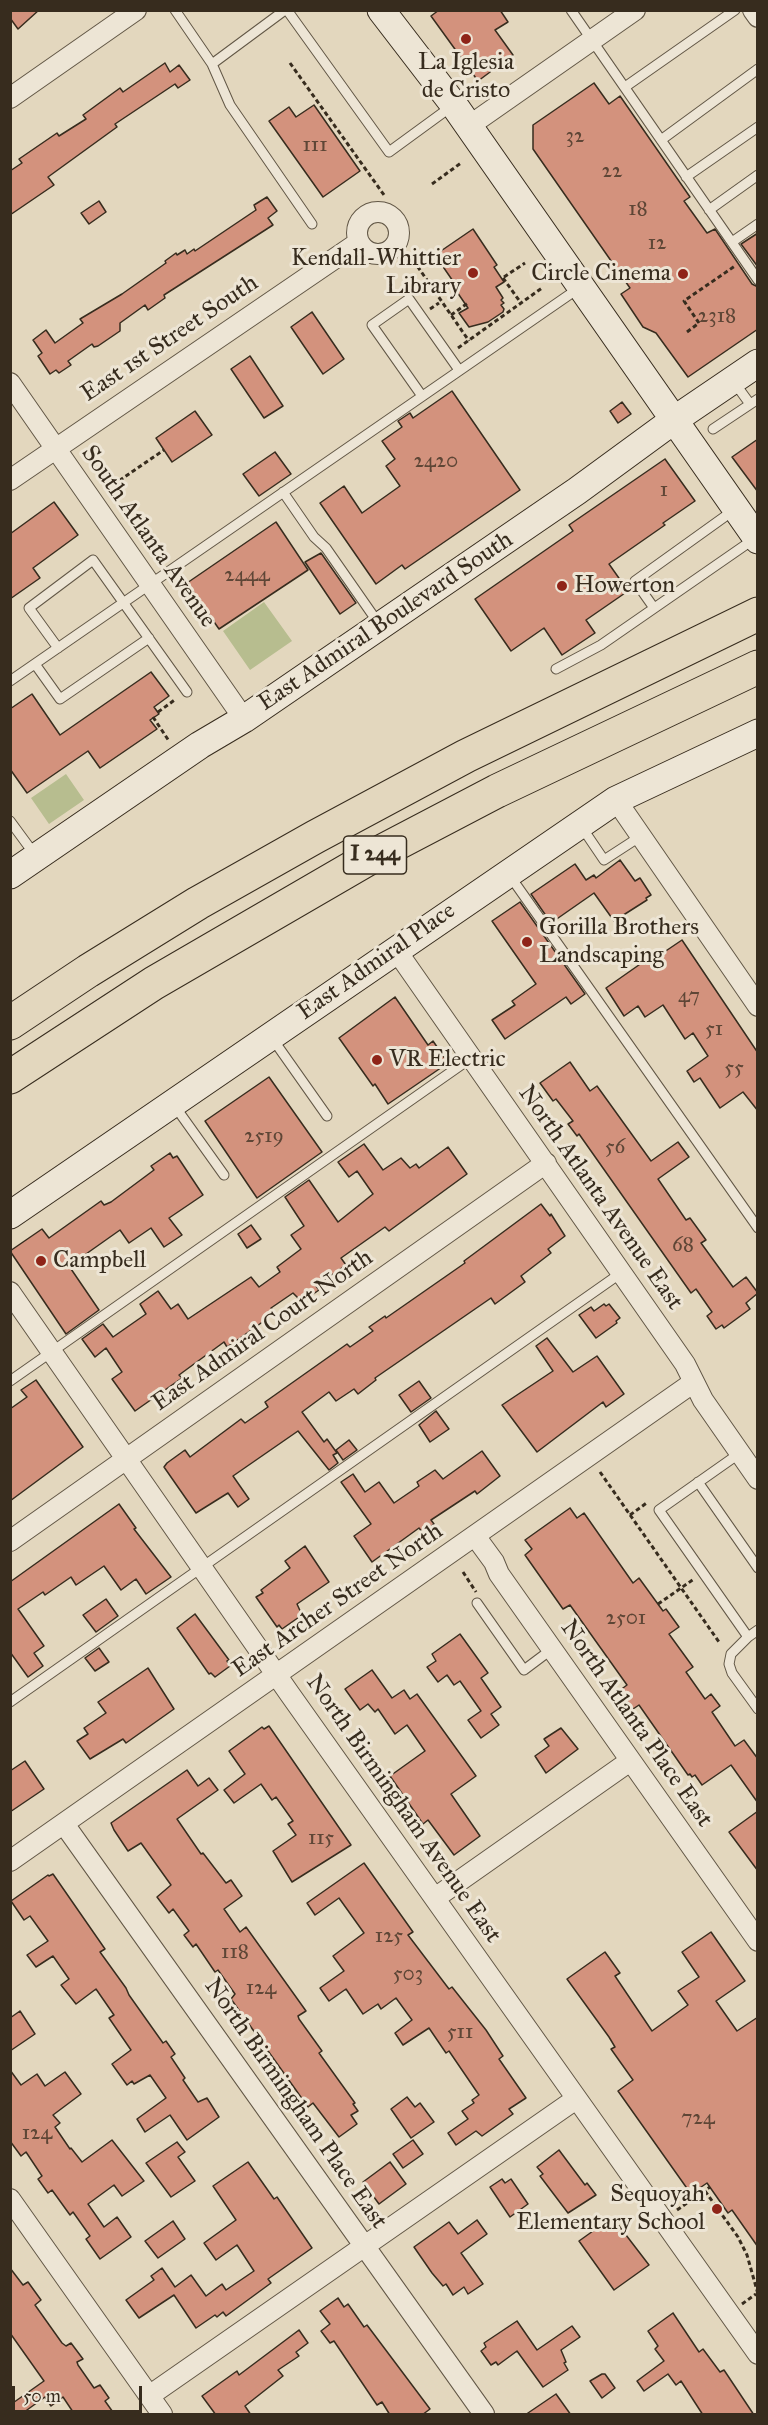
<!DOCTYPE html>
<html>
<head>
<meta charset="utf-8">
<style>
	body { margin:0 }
	#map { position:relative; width:768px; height:2425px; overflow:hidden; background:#e3d7be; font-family:"IM FELL Great Primer",serif }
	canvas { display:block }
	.frame { position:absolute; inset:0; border:12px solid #372c1e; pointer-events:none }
	.scale { position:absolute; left:12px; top:2386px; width:130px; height:27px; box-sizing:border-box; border:3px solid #372c1e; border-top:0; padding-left:8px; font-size:18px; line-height:21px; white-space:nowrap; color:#372c1e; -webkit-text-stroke:4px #ede5d5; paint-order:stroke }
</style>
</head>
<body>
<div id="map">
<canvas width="768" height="2425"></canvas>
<div class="frame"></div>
<div class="scale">50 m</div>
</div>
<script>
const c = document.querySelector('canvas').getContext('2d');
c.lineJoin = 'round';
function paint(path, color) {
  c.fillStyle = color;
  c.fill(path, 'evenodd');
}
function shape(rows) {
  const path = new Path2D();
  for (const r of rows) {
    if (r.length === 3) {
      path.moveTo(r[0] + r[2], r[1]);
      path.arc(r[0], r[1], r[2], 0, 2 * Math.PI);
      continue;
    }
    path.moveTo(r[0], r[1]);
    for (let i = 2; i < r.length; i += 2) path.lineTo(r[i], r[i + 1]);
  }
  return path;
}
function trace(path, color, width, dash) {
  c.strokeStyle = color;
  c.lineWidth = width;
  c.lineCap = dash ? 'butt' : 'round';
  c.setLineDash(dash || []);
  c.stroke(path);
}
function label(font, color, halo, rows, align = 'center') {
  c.font = font + ' "IM FELL Great Primer",serif';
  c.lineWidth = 6;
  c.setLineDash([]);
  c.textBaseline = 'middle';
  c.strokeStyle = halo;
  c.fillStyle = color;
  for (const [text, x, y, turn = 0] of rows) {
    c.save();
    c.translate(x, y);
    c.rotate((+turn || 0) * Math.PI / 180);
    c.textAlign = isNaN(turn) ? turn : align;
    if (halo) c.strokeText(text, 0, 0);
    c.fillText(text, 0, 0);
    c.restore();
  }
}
paint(shape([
	[264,602,292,641,250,670,223,631],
	[66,774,84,800,49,824,31,798]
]), '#b7bd8f');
const building = shape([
	[10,10,39,10,18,29,10,18,10,10],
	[439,10,500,10,508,22,495,30,513,55,478,81,431,16,439,10],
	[165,63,170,72,179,65,190,80,178,88,175,84,115,124,117,127,48,177,54,185,10,215,10,171,22,163,19,159,57,133,59,136,86,119,83,115,120,88,123,92,165,63],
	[594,83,609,104,620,96,690,197,684,201,707,233,715,229,752,284,758,287,758,329,688,377,656,333,643,327,621,294,630,288,533,149,533,125,594,83],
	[314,105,360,171,323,197,269,121,289,107,296,117,314,105],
	[267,197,277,211,268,218,273,225,164,295,165,298,148,310,145,305,120,323,120,331,98,346,94,347,92,344,68,361,71,365,59,373,56,370,50,374,38,356,42,353,33,340,46,330,55,343,83,323,80,319,122,294,166,263,165,261,176,253,177,255,185,250,187,254,194,249,195,251,256,210,254,205,267,197],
	[99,201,106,212,89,224,81,213,99,201],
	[473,229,497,265,494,267,504,282,496,287,503,298,501,300,504,303,501,305,504,309,503,312,488,322,469,327,459,313,468,308,455,289,457,287,435,255,473,229],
	[758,233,758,267,741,244,758,233],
	[312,312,344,359,323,374,291,327,312,312],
	[250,356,283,406,264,418,231,369,250,356],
	[452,391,520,490,405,569,402,565,376,584,320,503,344,486,362,513,400,486,386,466,395,459,382,441,402,427,398,421,410,413,413,418,452,391],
	[622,402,631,414,618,423,610,411,622,402],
	[195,411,212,435,172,462,156,438,195,411],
	[758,439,758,492,732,457,758,439],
	[275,452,291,474,259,496,243,474,275,452],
	[665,459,695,501,663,523,665,525,609,564,628,591,586,620,595,633,562,655,544,628,511,651,475,599,573,531,569,525,665,459],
	[54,502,78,535,33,568,40,578,10,599,10,534,54,502],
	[276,522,308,570,219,629,187,583,276,522],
	[321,553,356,603,340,614,305,562,321,553],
	[151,672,169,696,154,707,159,714,150,720,157,729,100,768,88,751,27,793,10,769,10,709,32,694,60,735,151,672],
	[620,860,635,881,640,878,651,895,646,898,647,900,614,921,594,893,551,923,531,894,575,864,586,880,594,875,596,878,620,860],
	[520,902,585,994,571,1004,566,997,505,1039,492,1020,515,1005,512,1001,536,984,492,921,520,902],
	[682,940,758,1053,758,1111,743,1092,720,1108,700,1078,694,1082,687,1071,708,1056,693,1033,685,1039,663,1005,645,1017,638,1006,624,1016,606,988,646,960,648,963,682,940],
	[395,997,428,1045,433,1041,448,1063,388,1104,375,1084,373,1086,339,1038,395,997],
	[570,1062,590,1091,597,1086,651,1161,678,1142,689,1157,658,1179,686,1220,690,1218,706,1240,701,1243,733,1287,746,1277,758,1293,746,1303,750,1309,724,1328,722,1325,716,1329,707,1316,712,1312,696,1289,691,1293,579,1134,577,1136,568,1124,573,1121,556,1099,553,1101,540,1083,570,1062],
	[269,1077,322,1152,257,1198,205,1121,269,1077],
	[364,1144,383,1170,401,1158,410,1168,416,1164,419,1168,448,1147,467,1174,389,1231,385,1227,341,1258,346,1265,316,1286,319,1290,302,1302,293,1293,271,1308,275,1313,243,1336,227,1347,224,1342,179,1375,182,1378,135,1411,112,1379,122,1372,106,1348,95,1357,82,1339,103,1324,113,1337,146,1314,140,1304,158,1291,171,1309,178,1304,188,1319,251,1277,259,1287,280,1272,277,1267,301,1249,291,1235,304,1226,285,1197,309,1180,338,1222,373,1194,357,1171,349,1177,338,1162,364,1144],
	[170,1153,173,1158,177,1156,203,1195,169,1218,182,1235,164,1247,151,1228,129,1243,120,1230,69,1266,99,1310,66,1334,10,1251,42,1229,49,1238,101,1201,104,1205,111,1202,154,1170,151,1166,170,1153],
	[541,1204,550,1216,551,1214,565,1236,548,1249,551,1253,521,1276,525,1282,495,1304,491,1298,375,1378,376,1380,358,1394,354,1389,336,1401,329,1392,302,1412,324,1442,327,1439,337,1453,333,1455,338,1463,329,1470,298,1431,233,1476,249,1499,238,1507,228,1493,196,1513,164,1467,167,1463,185,1450,190,1457,241,1419,245,1423,268,1407,265,1402,347,1344,350,1347,373,1331,369,1327,385,1316,386,1318,465,1263,464,1261,541,1204],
	[251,1225,261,1239,247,1248,238,1234,251,1225],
	[604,1304,606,1306,609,1304,620,1318,616,1321,617,1323,596,1338,579,1315,591,1307,594,1311,604,1304],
	[547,1338,573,1372,597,1356,624,1394,606,1407,603,1402,537,1452,502,1405,553,1371,536,1346,547,1338],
	[36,1380,83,1447,10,1501,10,1409,27,1397,21,1390,36,1380],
	[419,1381,431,1398,411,1412,399,1395,419,1381],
	[436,1411,449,1429,430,1442,419,1425,436,1411],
	[349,1440,357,1450,343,1460,336,1450,349,1440],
	[482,1451,500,1476,477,1494,475,1491,431,1520,434,1524,423,1533,419,1528,372,1562,354,1536,371,1524,341,1482,353,1474,365,1492,379,1482,394,1503,419,1486,417,1482,435,1470,443,1479,482,1451],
	[119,1504,136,1528,134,1529,171,1577,146,1594,136,1579,121,1590,104,1566,76,1585,71,1577,45,1595,43,1592,18,1609,44,1646,34,1653,43,1666,28,1677,10,1652,10,1582,119,1504],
	[570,1508,577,1518,584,1513,633,1583,639,1578,663,1611,666,1609,679,1627,669,1634,693,1667,686,1672,705,1699,711,1694,720,1706,712,1712,735,1746,744,1740,758,1759,758,1803,731,1765,702,1785,695,1775,692,1777,690,1774,688,1775,639,1705,633,1709,619,1691,627,1685,570,1605,563,1609,525,1555,532,1549,525,1540,570,1508],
	[305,1546,329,1582,297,1604,302,1615,282,1629,279,1625,277,1627,256,1597,263,1593,261,1590,290,1568,285,1561,305,1546],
	[106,1599,118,1616,96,1632,83,1615,106,1599],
	[195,1614,229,1660,227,1661,230,1666,215,1677,211,1673,209,1674,177,1628,195,1614],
	[460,1634,488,1673,481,1678,501,1707,491,1714,499,1725,481,1738,468,1720,481,1711,460,1681,454,1685,447,1675,438,1682,427,1667,436,1661,432,1654,460,1634],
	[99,1648,109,1662,95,1671,85,1658,99,1648],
	[148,1668,174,1709,126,1743,123,1739,90,1759,77,1741,88,1734,84,1728,106,1713,98,1702,148,1668],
	[372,1670,392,1698,404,1690,410,1699,417,1694,476,1776,451,1794,480,1836,454,1855,428,1820,423,1824,390,1776,425,1751,407,1725,395,1734,378,1709,375,1712,368,1704,360,1710,345,1689,372,1670],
	[269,1726,351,1845,292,1882,273,1851,296,1835,288,1824,293,1821,276,1797,272,1800,261,1784,234,1803,224,1790,245,1774,229,1751,262,1727,264,1729,269,1726],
	[561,1728,578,1749,546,1773,535,1756,549,1746,544,1739,561,1728],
	[25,1761,44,1789,10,1812,10,1771,25,1761],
	[187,1770,198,1786,209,1778,218,1790,177,1819,201,1854,203,1853,226,1883,231,1880,242,1896,224,1909,240,1932,246,1927,306,2011,298,2016,299,2019,322,2051,319,2053,355,2103,353,2104,358,2111,351,2115,357,2124,339,2137,313,2103,308,2107,231,1999,235,1994,218,1970,215,1972,196,1944,193,1947,184,1935,189,1931,173,1909,169,1913,157,1897,171,1885,141,1843,128,1851,114,1830,111,1823,187,1770],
	[758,1811,758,1871,729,1832,758,1811],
	[364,1863,413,1932,408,1935,449,1989,452,1987,486,2030,503,2056,499,2059,526,2098,509,2109,513,2114,482,2136,476,2131,456,2145,448,2133,468,2119,462,2111,474,2103,472,2100,479,2095,449,2051,446,2053,429,2028,403,2045,395,2033,412,2020,396,1998,381,2009,378,2004,363,2014,346,1989,329,2001,320,1988,344,1971,333,1956,364,1933,339,1898,315,1915,307,1903,364,1863],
	[53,1874,105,1949,100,1952,126,1988,129,1995,163,2043,166,2041,175,2054,171,2057,185,2078,183,2080,198,2102,207,2098,219,2117,187,2140,170,2115,145,2132,137,2119,166,2098,150,2075,134,2084,132,2081,127,2085,112,2064,131,2050,109,2018,114,2015,96,1989,76,2004,61,1985,69,1979,53,1956,36,1967,27,1955,48,1941,30,1916,24,1920,11,1901,48,1875,49,1876,53,1874],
	[711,1932,745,1981,716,2001,737,2031,758,2017,758,2247,732,2210,728,2213,707,2183,691,2194,618,2091,633,2080,611,2049,615,2047,609,2037,567,1979,605,1952,620,1973,615,1976,652,2031,688,2005,678,1991,699,1977,682,1952,711,1932],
	[20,2011,35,2034,10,2051,10,2018,20,2011],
	[10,2070,21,2085,37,2074,45,2086,65,2072,81,2094,53,2115,60,2123,55,2127,70,2149,71,2148,82,2162,112,2140,144,2181,122,2196,114,2185,88,2204,104,2227,117,2217,131,2237,100,2259,86,2239,90,2236,73,2212,70,2215,52,2190,48,2193,38,2179,42,2176,26,2152,21,2156,10,2141,10,2070],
	[407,2097,415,2107,420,2103,434,2122,411,2138,391,2109,407,2097],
	[413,2140,423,2154,403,2168,393,2154,413,2140],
	[177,2142,185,2152,178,2157,195,2181,171,2197,146,2163,177,2142],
	[559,2150,585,2185,587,2183,596,2195,568,2213,540,2176,543,2174,537,2167,559,2150],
	[248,2162,274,2199,277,2197,312,2248,268,2279,271,2283,226,2316,223,2312,217,2317,215,2315,196,2328,174,2295,139,2318,126,2300,154,2280,151,2276,162,2268,175,2287,191,2275,206,2296,222,2284,226,2290,254,2271,237,2245,216,2260,204,2243,236,2220,213,2186,248,2162],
	[390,2162,406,2184,379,2204,363,2182,390,2162],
	[502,2179,505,2183,511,2179,528,2204,510,2217,490,2187,502,2179],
	[477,2220,487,2234,461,2253,483,2284,468,2294,464,2287,453,2295,446,2284,443,2286,432,2273,414,2247,449,2222,458,2234,477,2220],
	[173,2221,185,2239,158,2258,145,2241,173,2221],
	[607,2221,611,2226,616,2222,649,2265,614,2290,579,2241,607,2221],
	[10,2268,23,2285,28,2282,41,2300,35,2305,62,2343,66,2346,71,2343,83,2359,77,2362,78,2365,94,2388,100,2385,109,2398,105,2401,115,2415,75,2415,63,2397,51,2406,45,2397,20,2415,14,2415,10,2405,44,2381,10,2333,10,2268],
	[338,2298,344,2307,348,2304,364,2327,367,2325,430,2409,422,2415,390,2415,382,2402,377,2405,334,2341,330,2343,321,2331,330,2324,320,2311,338,2298],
	[673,2313,699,2352,703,2349,720,2372,724,2370,754,2415,703,2415,681,2381,676,2385,668,2374,644,2391,637,2381,664,2361,655,2349,658,2346,648,2331,673,2313],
	[517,2321,537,2350,572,2326,580,2337,561,2350,566,2362,564,2363,568,2370,543,2387,517,2351,498,2365,496,2362,491,2365,481,2351,486,2347,484,2343,517,2321],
	[299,2330,308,2343,296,2352,299,2356,278,2370,283,2376,245,2406,251,2415,216,2415,202,2396,237,2371,239,2375,299,2330],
	[602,2374,605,2374,615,2388,602,2398,590,2381,602,2374],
	[556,2394,571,2415,525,2415,556,2394]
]);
paint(building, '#d3927d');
trace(building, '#372c1e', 1.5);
const service = shape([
	[175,10,212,64,285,10],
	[287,10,389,152,452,106],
	[571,10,758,280],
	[212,64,230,105,312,224],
	[625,87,735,10],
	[661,140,758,69],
	[686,177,758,127],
	[709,210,758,175],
	[732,242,758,224],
	[734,382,750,404],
	[422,396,372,325,409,299,459,370],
	[713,429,758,399],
	[283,492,314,537,326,548,379,624],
	[654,608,635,581,734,510],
	[58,648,29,608,93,560,187,692],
	[35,664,60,699,149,638],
	[556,669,601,645,754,539],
	[10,681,579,288],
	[10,821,35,855],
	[581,826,604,860,641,836],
	[510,876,758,1228],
	[272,1038,327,1116],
	[174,1105,224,1175],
	[10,1381,471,1058],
	[740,1453,659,1510,748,1637,758,1630],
	[698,1482,758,1568],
	[477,1603,524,1670,552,1649],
	[748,1637,731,1654,729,1664,732,1673,758,1709],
	[10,1702,621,1273]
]);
const minor = shape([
	[753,10,758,17],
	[10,98,136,10],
	[469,126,635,10],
	[378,233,21],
	[10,383,244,719],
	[10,480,359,242],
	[616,800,758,1006],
	[396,950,685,1364,703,1400,758,1479],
	[10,1292,289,1693,758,2354],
	[475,1536,494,1562,499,1574,758,1941],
	[10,1541,546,1163],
	[64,1824,484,2414],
	[10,1861,694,1382],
	[435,1898,630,1761],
	[10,2199,162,2414],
	[149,2396,576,2099]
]);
const secondary = shape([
	[381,10,454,105,758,540],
	[10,875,200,745,244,719,577,491,674,420,758,363],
	[10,1215,616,800,758,733]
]);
const motorway = shape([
	[10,1023,88,971,198,903,315,837,466,756,758,614],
	[10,1077,154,983,371,857,497,791,758,667]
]);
trace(service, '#625746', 11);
trace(minor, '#625746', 22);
trace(secondary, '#372c1e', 29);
trace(motorway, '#372c1e', 35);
trace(shape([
	[290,63,384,195],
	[432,184,461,163],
	[409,254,469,341],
	[504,277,525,263],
	[503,278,521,303],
	[430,309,439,303],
	[451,315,468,303],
	[687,332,699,323,684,301,735,266],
	[458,348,542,288],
	[107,489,164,450],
	[158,712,176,699],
	[153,717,169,741],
	[600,1472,719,1642],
	[630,1515,648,1502],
	[463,1572,476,1592],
	[658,1604,694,1579],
	[705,2191,738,2237,747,2255,758,2294],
	[677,2210,710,2187],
	[742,2304,756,2294]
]), '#372c1e', 3, [4.5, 3]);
trace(service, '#ede5d5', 9);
trace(minor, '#ede5d5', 20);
trace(secondary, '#ede5d5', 27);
trace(motorway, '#e3d7be', 33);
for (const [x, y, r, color] of [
	[466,39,6,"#8f2418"],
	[473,273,6,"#8f2418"],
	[683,274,6,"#8f2418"],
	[562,586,6,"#8f2418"],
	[527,942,6,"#8f2418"],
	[377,1060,6,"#8f2418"],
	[41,1261,6,"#8f2418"],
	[717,2209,6,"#8f2418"]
]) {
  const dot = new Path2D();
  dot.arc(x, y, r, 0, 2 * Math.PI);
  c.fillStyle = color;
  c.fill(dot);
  trace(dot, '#ede5d5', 2);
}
label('21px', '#5e4636', null, [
	["32",575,137],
	["111",315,146],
	["22",612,172],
	["18",638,210],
	["12",657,244],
	["2318",717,317],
	["2420",436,462],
	["1",664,491],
	["2444",247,576],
	["47",689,997],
	["51",714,1030],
	["55",734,1069],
	["2519",264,1137],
	["56",615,1148],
	["68",683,1246],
	["2501",626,1619],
	["115",321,1839],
	["125",389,1937],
	["118",235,1953],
	["503",408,1975],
	["124",261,1989],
	["511",460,2033],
	["724",698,2119],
	["124",37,2134]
]);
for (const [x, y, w] of [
	[375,855,63]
]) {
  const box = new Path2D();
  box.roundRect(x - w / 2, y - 19, w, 38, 4.5);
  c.fillStyle = '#ede5d5';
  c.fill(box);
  trace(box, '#372c1e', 1.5);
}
label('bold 22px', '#372c1e', null, [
	["I 244",375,855]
]);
label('24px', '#372c1e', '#ede5d5', [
	["La Iglesia",466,63,"center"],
	["de Cristo",466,91,"center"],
	["Kendall-Whittier",461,259,"right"],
	["Library",461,287,"right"],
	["Circle Cinema",671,274,"right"],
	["Howerton",574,586],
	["Gorilla Brothers",539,928],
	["Landscaping",539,956],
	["VR Electric",389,1060],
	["Campbell",53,1261],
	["Sequoyah",705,2195,"right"],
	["Elementary School",705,2223,"right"]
], 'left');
label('24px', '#372c1e', '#ede5d5', [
	["East 1st Street South",170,339,-34],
	["South Atlanta Avenue",148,537,55],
	["East Admiral Boulevard South",386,622,-34],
	["East Admiral Place",377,962,-35],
	["North Atlanta Avenue East",600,1198,55],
	["East Admiral Court North",263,1331,-35],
	["East Archer Street North",338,1601,-35],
	["North Atlanta Place East",636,1724,55],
	["North Birmingham Avenue East",403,1809,55],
	["North Birmingham Place East",295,2104,55]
]);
</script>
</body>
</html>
